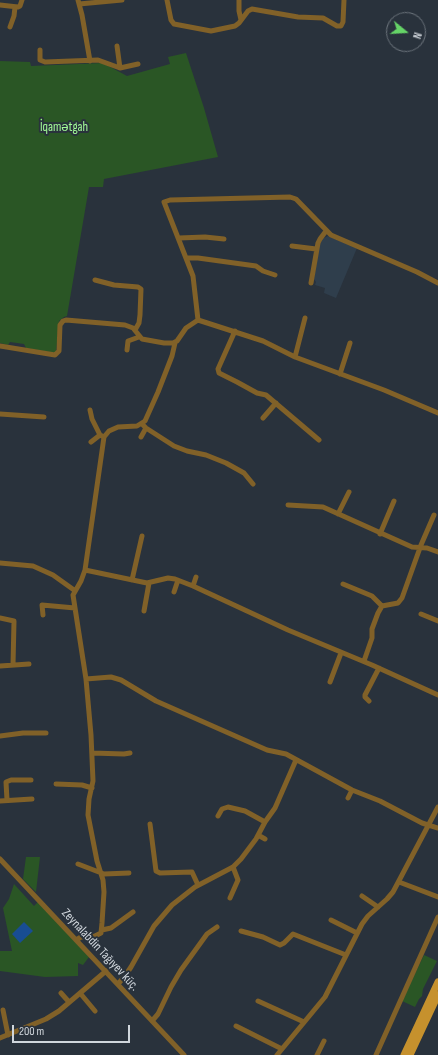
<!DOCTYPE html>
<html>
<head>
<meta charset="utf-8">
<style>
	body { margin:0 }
	#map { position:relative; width:438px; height:1055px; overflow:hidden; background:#29323c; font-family:"Sofia Sans Condensed",sans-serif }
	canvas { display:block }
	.north { position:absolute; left:386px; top:12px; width:40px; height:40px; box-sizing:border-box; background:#29323c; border:1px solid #6c747c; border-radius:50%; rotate:108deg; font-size:11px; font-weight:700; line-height:16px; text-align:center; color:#d0d6dc }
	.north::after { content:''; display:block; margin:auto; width:14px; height:18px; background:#65d467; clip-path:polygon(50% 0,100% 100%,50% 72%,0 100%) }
	.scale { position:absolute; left:12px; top:1025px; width:118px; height:18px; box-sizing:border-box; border:2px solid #d0d6dc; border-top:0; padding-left:5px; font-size:12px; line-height:14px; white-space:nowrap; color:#d0d6dc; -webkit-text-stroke:3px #29323c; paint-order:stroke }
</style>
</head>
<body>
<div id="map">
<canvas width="438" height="1055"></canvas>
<div class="north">N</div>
<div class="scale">200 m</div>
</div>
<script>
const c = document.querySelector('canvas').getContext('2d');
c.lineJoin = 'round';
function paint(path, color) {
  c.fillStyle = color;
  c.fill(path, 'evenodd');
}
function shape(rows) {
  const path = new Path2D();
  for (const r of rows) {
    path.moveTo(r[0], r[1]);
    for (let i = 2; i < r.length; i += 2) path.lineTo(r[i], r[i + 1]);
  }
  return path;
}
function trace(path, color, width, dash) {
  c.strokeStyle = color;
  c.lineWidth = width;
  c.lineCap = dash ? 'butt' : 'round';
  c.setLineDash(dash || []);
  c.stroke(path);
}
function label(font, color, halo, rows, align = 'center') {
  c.font = font + ' "Sofia Sans Condensed",sans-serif';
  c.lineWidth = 4;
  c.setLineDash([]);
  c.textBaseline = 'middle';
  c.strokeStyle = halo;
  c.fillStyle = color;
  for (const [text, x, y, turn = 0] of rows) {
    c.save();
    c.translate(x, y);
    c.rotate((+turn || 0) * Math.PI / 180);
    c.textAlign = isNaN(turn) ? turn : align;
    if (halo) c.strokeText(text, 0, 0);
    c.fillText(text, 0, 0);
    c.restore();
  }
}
paint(shape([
	[328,236,357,248,336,298,324,293,325,288,315,285,316,282,314,279,320,240]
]), '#2f3e4c');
paint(shape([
	[186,53,204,108,218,157,104,179,103,187,89,187,67,316,64,317,59,321,56,352,54,353,26,348,24,344,10,342,8,345,0,343,0,61,30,62,31,66,103,63,127,76,170,64,168,57],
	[26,857,40,857,36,892,23,879],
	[14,884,34,906,38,902,89,957,83,965,78,963,78,976,45,977,0,971,0,951,12,951,3,908,9,899],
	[424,955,437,961,423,989,422,996,419,999,415,1007,402,1001]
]), '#2a5625');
paint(shape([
	[24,922,33,931,20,943,12,934]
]), '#184d93');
trace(shape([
	[78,0,82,15,90,61],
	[167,0,171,20,174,24,211,31,235,26,239,23,248,11,252,9,298,17,323,18,337,26,341,26,343,22,344,0],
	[239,0,239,11,241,20],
	[79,4,122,0],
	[0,5,18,7,20,6,22,0],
	[10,27,14,16,15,7],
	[117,46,120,68],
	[40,50,40,60,45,62,98,60,120,68,138,64],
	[179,238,205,237,224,239],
	[292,246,316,249],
	[187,258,198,258,256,266,263,271,275,275],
	[95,280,114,285,138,287,141,289,140,315,139,323,135,330],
	[311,283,318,243,320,239,326,231],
	[198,320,193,276,164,202,170,200,290,197,296,199,331,235,417,272,438,283],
	[198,320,263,341,295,357,384,390,438,413],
	[235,331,218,369,219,373,237,382,257,393,266,395,319,440],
	[0,346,55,355,59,351,60,325,63,321,66,320,125,325,133,328,142,339,164,343,173,343,177,341,186,328,198,320],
	[127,350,128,341,139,337],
	[295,357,305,318],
	[340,374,350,343],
	[90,410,92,419,100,435,104,437],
	[0,414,44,417],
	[263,418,276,403],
	[142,424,146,428,174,446,187,451,206,455,226,463,244,473,253,484],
	[141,437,146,428],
	[91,442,100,435],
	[288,505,323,507,412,547,427,548,438,552],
	[338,514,349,492],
	[380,534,394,501],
	[0,563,33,566,53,575,74,590],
	[85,570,147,583,168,578,175,579,193,586,288,630,372,665,438,695],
	[132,580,142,536],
	[343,584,372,596,382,606],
	[193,586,196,577],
	[174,592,178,580],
	[144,611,149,583],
	[421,614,438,621],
	[43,615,42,605,75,608],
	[0,618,14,621,13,665],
	[364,661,372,638,372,629,378,613,382,606,398,603,402,598,421,545,434,515],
	[0,666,29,664],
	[86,679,111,677,121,680,156,701,267,750,286,754,352,790,380,801,422,823,438,828],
	[330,682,341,653],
	[369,701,365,697,365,695,379,668],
	[0,736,23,733,46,733],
	[92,753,124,754,130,753],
	[56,784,82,785,92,788],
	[348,798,352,790],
	[7,800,6,782,11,780,31,780],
	[0,801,32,799],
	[218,816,222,809,228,807,245,811,265,822],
	[150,824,156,871,160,873,192,872,198,885],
	[258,835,265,839],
	[0,859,184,1055],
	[78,864,104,874,129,873],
	[399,882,438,897],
	[362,896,378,907],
	[230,898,238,880,233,867],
	[331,920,357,933],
	[102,930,111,928,133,912],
	[241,931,263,937,280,945,284,943,293,934,346,955],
	[76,940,81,937,95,936,101,933,102,923,104,892,103,880,97,861,88,815,89,799,93,781,91,735,86,679,73,595,81,581,85,570,104,437,109,431,118,427,137,426,145,421,158,392,172,356,175,343],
	[118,984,125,976,131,967,154,926,172,905,195,887,233,867,241,859,256,839,265,822,275,808,296,760],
	[61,993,69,1002],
	[80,993,95,1011],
	[258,1001,304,1022],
	[3,1010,8,1035],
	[152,1021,158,1014,171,987,181,970,207,934,217,927],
	[236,1026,282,1049],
	[0,1038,46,1019,59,1011,106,971],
	[277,1055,325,997,362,924,368,916,387,899,393,892,438,807],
	[317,1055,324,1041],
	[376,1055,438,917]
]), '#816128', 5);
trace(shape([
	[404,1055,438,982],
	[410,1055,438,995]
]), '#c6912d', 7);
label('13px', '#a3fd98', '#29323c', [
	["İqamətgah",64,128]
]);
label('13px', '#d0d6dc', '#29323c', [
	["Zeynalabdin Tağıyev küç.",100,950,47]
]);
</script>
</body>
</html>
